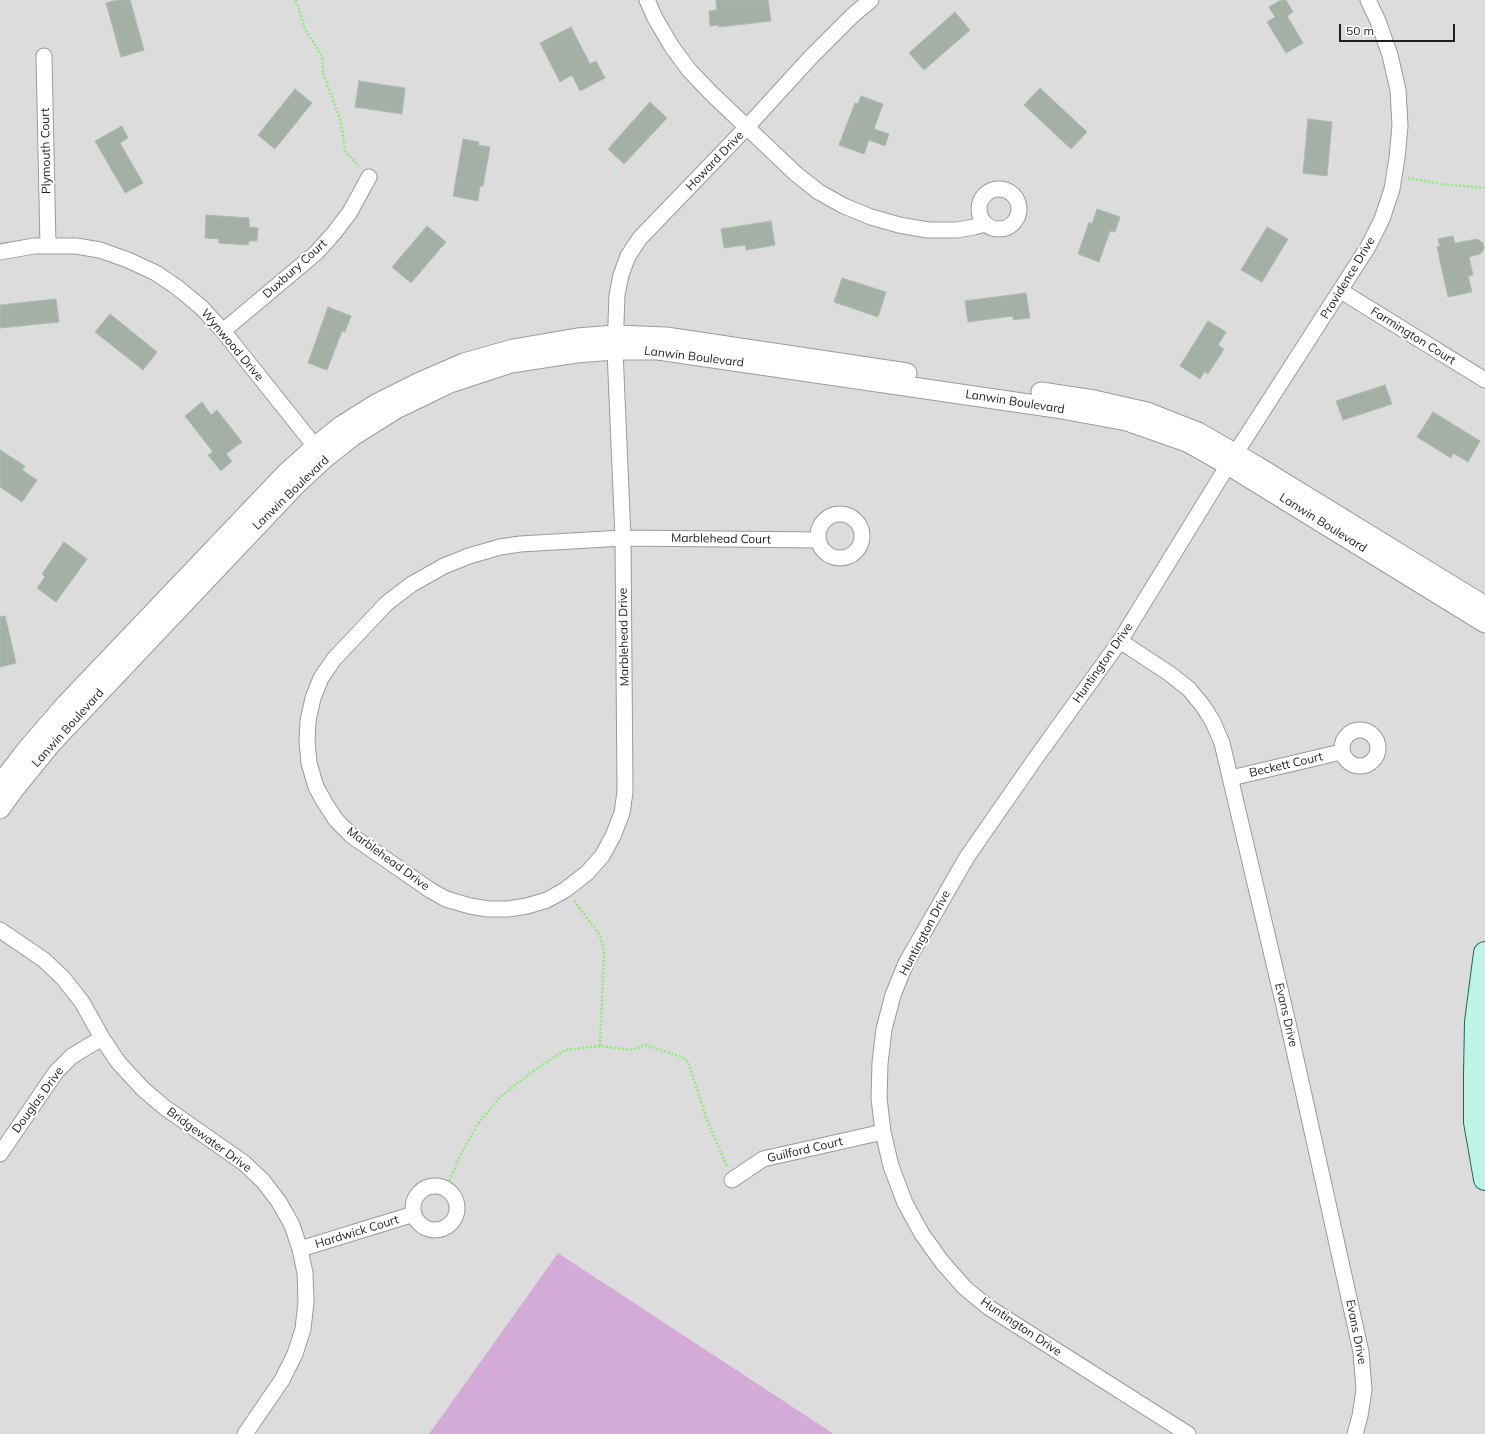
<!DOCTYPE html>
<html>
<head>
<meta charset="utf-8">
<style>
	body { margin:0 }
	#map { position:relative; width:1485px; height:1434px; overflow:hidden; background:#e5eee8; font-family:Mulish,sans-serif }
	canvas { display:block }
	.scale { position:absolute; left:1339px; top:24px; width:116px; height:18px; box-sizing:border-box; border:2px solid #1e1e1e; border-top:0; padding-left:5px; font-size:12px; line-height:14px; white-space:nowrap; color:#1e1e1e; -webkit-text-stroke:3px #fff; paint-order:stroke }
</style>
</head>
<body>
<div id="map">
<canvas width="1485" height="1434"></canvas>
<div class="scale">50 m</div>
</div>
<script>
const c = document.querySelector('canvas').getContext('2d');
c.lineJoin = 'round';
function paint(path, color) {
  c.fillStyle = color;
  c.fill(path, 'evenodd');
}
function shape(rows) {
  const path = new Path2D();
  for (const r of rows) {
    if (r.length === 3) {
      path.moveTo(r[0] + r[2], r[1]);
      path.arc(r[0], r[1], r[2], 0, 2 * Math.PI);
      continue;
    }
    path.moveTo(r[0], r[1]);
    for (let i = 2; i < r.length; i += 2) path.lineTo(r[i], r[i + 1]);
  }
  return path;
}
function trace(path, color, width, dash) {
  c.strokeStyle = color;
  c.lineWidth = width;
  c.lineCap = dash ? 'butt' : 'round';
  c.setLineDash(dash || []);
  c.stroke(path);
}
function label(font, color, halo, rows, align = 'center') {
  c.font = font + ' Mulish,sans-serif';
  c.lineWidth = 4;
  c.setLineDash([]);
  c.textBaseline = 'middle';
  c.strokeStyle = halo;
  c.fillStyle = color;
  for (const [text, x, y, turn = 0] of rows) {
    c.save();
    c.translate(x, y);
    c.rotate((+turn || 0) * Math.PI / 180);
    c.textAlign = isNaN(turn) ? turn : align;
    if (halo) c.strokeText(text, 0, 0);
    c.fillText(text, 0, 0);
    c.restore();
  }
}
paint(shape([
	[0,0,1485,0,1485,1434,834,1434,558,1253,429,1434,0,1434]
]), '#dbdcdb');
paint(shape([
	[558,1253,834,1434,429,1434]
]), '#d4aad7');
const building = shape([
	[117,0,130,0,144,50,121,57,106,3,117,0],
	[716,0,768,0,771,21,719,27,719,25,710,26,709,11,717,10,716,0],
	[1281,0,1286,0,1293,12,1287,16,1303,43,1286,53,1267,22,1275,17,1269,7,1281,0],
	[955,12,970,30,924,70,909,53,955,12],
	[571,27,590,64,596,61,605,78,580,91,572,75,560,82,540,43,571,27],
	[359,81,405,88,402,114,355,107,359,81],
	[1040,88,1087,132,1071,149,1024,105,1040,88],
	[295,89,312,103,275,149,258,135,295,89],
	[861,96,883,104,874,129,889,134,885,146,869,140,864,154,839,145,855,103,858,104,861,96],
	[650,102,667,118,624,164,608,149,650,102],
	[1308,119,1332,122,1327,176,1303,173,1308,119],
	[122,126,128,138,120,143,143,183,125,193,95,141,122,126],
	[463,139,479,142,478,145,490,147,483,186,480,186,478,201,453,196,463,139],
	[1097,209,1120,217,1115,232,1110,231,1099,262,1078,254,1089,222,1092,224,1097,209],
	[206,215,249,218,249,227,258,228,257,241,249,241,248,245,219,243,219,239,205,238,206,215],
	[771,221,775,245,746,250,745,245,724,248,721,229,771,221],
	[427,226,446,242,411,283,392,267,427,226],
	[1267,227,1288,239,1262,282,1241,270,1267,227],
	[1453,236,1455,243,1477,239,1483,243,1484,249,1480,254,1469,257,1473,275,1468,276,1472,292,1448,297,1437,247,1440,246,1438,239,1453,236],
	[842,278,886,292,878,317,834,302,842,278],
	[1026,293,1030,318,1013,320,1013,316,968,322,965,301,1026,293],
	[56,299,59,322,0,328,0,305,56,299],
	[328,307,351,316,345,332,342,331,327,370,308,363,328,307],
	[110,314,157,352,143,370,95,332,110,314],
	[1208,321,1226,332,1218,345,1224,349,1208,374,1204,372,1200,379,1180,366,1208,321],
	[1385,385,1392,404,1343,420,1336,401,1385,385],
	[202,402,211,415,217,410,242,442,226,454,232,461,221,471,208,455,213,452,185,416,202,402],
	[1433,412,1480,441,1468,462,1453,453,1451,458,1417,437,1433,412],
	[0,450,25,466,22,470,37,480,22,502,0,487,0,450],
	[64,542,87,559,56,602,37,588,45,577,42,574,64,542],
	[5,616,16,663,0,667,0,617,5,616]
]);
paint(building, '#a4b0a6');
trace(building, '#a9beac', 1);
const minor = shape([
	[647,0,655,18,672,47,689,70,711,93,796,174,819,192,844,206,871,217,899,225,928,230,957,230,974,227,985,224],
	[44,56,48,245],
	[999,209,20],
	[0,252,34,246,76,246,100,250,128,260,156,273,178,288,202,308,223,331,322,455],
	[1341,291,1485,380],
	[223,331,316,253,334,233,350,212,369,177],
	[840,536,22],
	[623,538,625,792,622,813,613,836,602,856,587,873,565,890,547,900,527,906,508,909,488,909,470,906,446,899,430,890,352,836,336,820,325,803,316,787,309,763,307,741,308,721,313,698,321,678,334,659,387,603,412,584,444,566,469,556,500,547,520,544,623,538],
	[818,540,623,538,615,350,617,295,621,275,628,256,640,238,747,127,810,58,853,15,871,0],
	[1120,641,1170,674,1189,689,1203,706,1213,722,1222,743,1288,1023,1361,1352,1364,1390,1360,1416,1355,1434],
	[1360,748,18],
	[1231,778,1341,752],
	[0,930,44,960,63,978,82,1002,102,1038,118,1062,143,1089,164,1107,244,1163,263,1181,279,1202,292,1225,300,1249,305,1273,306,1302,303,1329,295,1354,282,1380,245,1434],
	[0,1154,56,1072,72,1056,102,1038],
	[732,1180,763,1159,883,1132],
	[435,1208,22],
	[300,1249,414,1214],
	[1188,1434,988,1307,965,1288,942,1262,922,1234,905,1203,891,1166,883,1132,879,1098,880,1063,884,1029,893,995,906,963,967,857,1033,762,1120,641,1228,465,1368,247,1382,219,1392,189,1397,158,1400,126,1398,90,1390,55,1378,21,1368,0]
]);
const tertiary = shape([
	[1041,392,1094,400,1147,412,1198,432,1257,466,1485,606],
	[0,784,27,749,65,705,287,472,316,446,341,426,376,404,418,383,464,363,513,349,577,338,615,335,666,337,907,373],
	[0,809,16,787,51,744,296,485,325,458,353,436,396,409,450,383,511,363,576,353,615,350,658,350,1056,408,1127,421,1187,442,1228,465,1485,623]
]);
const secondary = shape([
	[1485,953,1476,1022,1475,1074,1475,1122,1485,1179]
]);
trace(minor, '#9b9b9b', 17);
trace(tertiary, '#9b9b9b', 21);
trace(secondary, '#106959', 24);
trace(shape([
	[296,0,305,29,322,56,323,73,340,119,343,134,345,151,359,166],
	[1408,178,1441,184,1485,188],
	[574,901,600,935,604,951,600,1046],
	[446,1188,461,1154,477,1125,499,1098,532,1072,565,1050,600,1046,632,1050,645,1045,682,1057,688,1062,707,1120,727,1167]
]), '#8eeb79', 2.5, [2, 2]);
trace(minor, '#fff', 15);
trace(tertiary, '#fff', 19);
trace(secondary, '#bef3e6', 22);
label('12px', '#1e1e1e', '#fff', [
	["Plymouth Court",46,151,-91],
	["Howard Drive",715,161,-46],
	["Duxbury Court",295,269,-42],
	["Providence Drive",1348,278,-59],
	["Farmington Court",1413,336,32],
	["Wynwood Drive",232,345,50],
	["Lanwin Boulevard",694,357,7],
	["Lanwin Boulevard",1015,402,9],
	["Lanwin Boulevard",291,493,-44],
	["Lanwin Boulevard",1323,523,32],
	["Marblehead Court",721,539,1],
	["Marblehead Drive",624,637,-91],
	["Huntington Drive",1103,663,-55],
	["Lanwin Boulevard",68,728,-48],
	["Beckett Court",1286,765,-13],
	["Marblehead Drive",388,859,36],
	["Huntington Drive",925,933,-62],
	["Evans Drive",1286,1015,77],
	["Douglas Drive",38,1100,-54],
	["Bridgewater Drive",209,1140,36],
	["Guilford Court",805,1150,-13],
	["Hardwick Court",357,1232,-17],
	["Huntington Drive",1021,1327,34],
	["Evans Drive",1356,1332,79]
]);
</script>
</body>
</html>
